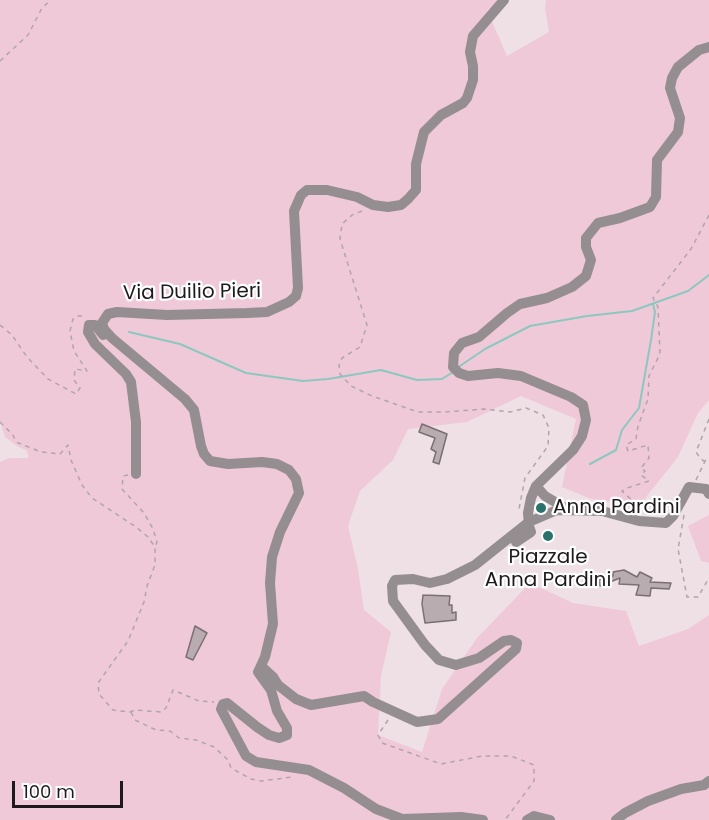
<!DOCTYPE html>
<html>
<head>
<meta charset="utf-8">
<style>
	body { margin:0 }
	#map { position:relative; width:709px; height:820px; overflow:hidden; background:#eee0e5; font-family:Poppins,sans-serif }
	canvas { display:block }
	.scale { position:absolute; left:12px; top:781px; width:111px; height:27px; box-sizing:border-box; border:3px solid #1e1a1b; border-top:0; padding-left:8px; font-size:18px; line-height:21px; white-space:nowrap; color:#1e1a1b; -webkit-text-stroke:4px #fff; paint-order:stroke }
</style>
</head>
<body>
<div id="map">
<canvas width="709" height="820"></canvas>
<div class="scale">100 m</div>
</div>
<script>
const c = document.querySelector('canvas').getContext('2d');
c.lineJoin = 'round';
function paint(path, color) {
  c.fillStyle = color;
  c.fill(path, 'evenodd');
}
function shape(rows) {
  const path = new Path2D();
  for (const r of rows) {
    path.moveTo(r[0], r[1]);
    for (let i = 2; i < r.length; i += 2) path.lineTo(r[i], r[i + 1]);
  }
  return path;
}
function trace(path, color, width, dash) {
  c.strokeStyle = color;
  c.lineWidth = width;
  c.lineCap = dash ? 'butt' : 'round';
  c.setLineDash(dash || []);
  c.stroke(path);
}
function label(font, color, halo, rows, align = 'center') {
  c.font = font + ' Poppins,sans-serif';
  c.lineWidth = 4.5;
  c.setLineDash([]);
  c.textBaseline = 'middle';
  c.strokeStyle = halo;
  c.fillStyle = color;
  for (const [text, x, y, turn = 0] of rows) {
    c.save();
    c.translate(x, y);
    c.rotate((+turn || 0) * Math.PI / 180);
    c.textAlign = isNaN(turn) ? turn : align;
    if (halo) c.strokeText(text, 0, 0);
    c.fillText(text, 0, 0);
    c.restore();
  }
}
paint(shape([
	[0,0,497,0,493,7,487,10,507,56,549,32,545,9,546,0,709,0,709,400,698,413,678,457,639,506,591,499,562,487,576,419,521,396,467,422,408,429,393,460,360,491,348,526,358,569,364,610,391,632,381,676,378,735,422,752,442,689,477,638,530,583,573,603,626,611,639,646,688,629,709,615,709,820,0,820,0,462,9,458,27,458,29,456,26,450,17,446,5,437,0,421],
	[709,515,709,563,701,561,688,526]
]), '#f0c9d8');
trace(shape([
	[129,332,180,344,246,373,303,381,328,379,381,370,417,380,442,379,453,372],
	[457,368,485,349,530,326,587,316,632,311,688,291,709,275],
	[590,464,616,450,622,430,639,408,651,340,655,312,653,304]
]), '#8cc7c0', 2);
const building = shape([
	[422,424,447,434,439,464,433,462,436,452,431,449,435,438,419,432,422,424],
	[624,570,637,577,640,572,652,578,650,582,671,583,669,589,651,588,650,596,636,595,639,585,619,584,620,578,600,586,599,580,613,576,613,572,624,570],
	[423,595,450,596,449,605,452,605,452,613,456,612,456,620,425,623,422,604,423,595],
	[195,626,207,633,193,660,186,657,195,626]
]);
paint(building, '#b9acb1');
trace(building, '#7b6f73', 1.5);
trace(shape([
	[0,61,28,35,42,8,51,0],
	[362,211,352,215,342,224,340,239,367,325,360,347,342,358,339,365,340,374,351,386,372,396,418,412,445,412,484,409,510,412,526,408,543,415,549,428,548,446,525,478,519,509],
	[0,325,12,335,27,357,48,379,76,394,80,388,74,380,75,369,87,371,74,351,70,331,73,319,77,316,86,316],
	[709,419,696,452,700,458,705,462,709,461],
	[0,422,13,435,16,442,41,452,60,454,68,445,71,460,82,485,92,498,136,527,148,537,155,547,155,565,147,586,144,602,128,641,98,683,99,694,113,710,130,712,135,710,161,712,166,708,173,690,199,701,214,702],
	[128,475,123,476,122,489,144,513,153,529,157,542,155,547],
	[696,480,707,457],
	[635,503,656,509,669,504],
	[614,504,635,503,622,491,627,488,649,481,641,475,645,471,641,468,649,458,648,445,628,451,626,445,636,439,638,426,648,399,649,376,660,354,658,307,653,298,691,249,709,215],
	[684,515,678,549,687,597,698,597,709,578],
	[131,712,135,720,156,730,170,731,179,738,196,740,214,747,228,760,231,768,251,779,261,781,293,777],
	[388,720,378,735,382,743,441,764,482,756,511,756,534,765,534,781,505,820]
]), '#b0a5a8', 1.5, [4.5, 4.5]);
trace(shape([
	[103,335,95,325,89,325,88,332,95,344,126,374,131,382,136,422,136,474],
	[536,486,573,450,582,436,586,420,583,405,571,397,521,376,498,373,468,376,459,373,453,367,454,353,462,343,479,337,507,313,520,304,547,298,572,287,586,276,591,260,586,247,586,238,598,223,620,218,650,207,656,197,657,160,678,132,680,118,670,88,672,78,678,67,699,50,709,47],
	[516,542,531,532,529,526,528,513,531,498,536,486,545,496,567,509],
	[261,666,273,677,278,685,296,699,311,705,364,696,373,702,417,722,438,719,516,649,517,643,511,640,504,641,479,658,456,665,439,660,425,645,393,601,392,586,395,580,413,579,430,583,447,579,475,565,529,522,557,510,602,511,639,521,666,523,673,516,689,487,706,489,709,494],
	[483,820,461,817,402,819,376,809,344,788,309,770,256,762,246,756,221,709,223,704,227,703,257,727,269,735,279,738,287,735,287,728,277,711,271,690,258,672,265,657,273,624,270,583,272,557,280,532,299,493,296,479,289,470,277,464,262,462,228,464,210,461,204,454,201,446,194,410,185,399,112,338,104,329,102,323,108,314,117,312,167,315,247,313,267,312,289,302,296,296,298,288,294,211,301,195,307,190,327,190,357,197,373,205,388,207,401,205,408,199,416,190,416,164,424,132,441,115,463,103,467,98,473,80,473,66,470,52,473,36,504,0],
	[527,820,534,816,550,820],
	[616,820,625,813,648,801,681,789,704,785,709,781]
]), '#948e90', 10);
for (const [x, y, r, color] of [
	[541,508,6,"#2a726c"],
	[548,536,6,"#2a726c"]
]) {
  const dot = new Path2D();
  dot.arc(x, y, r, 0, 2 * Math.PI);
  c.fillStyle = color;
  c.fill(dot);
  trace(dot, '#fff', 2);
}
label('20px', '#1e1a1b', '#fff', [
	["Via Duilio Pieri",192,293,-1]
]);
label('20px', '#1e1a1b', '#fff', [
	["Anna Pardini",553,508],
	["Piazzale",548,558,"center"],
	["Anna Pardini",548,581,"center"]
], 'left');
</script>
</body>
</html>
